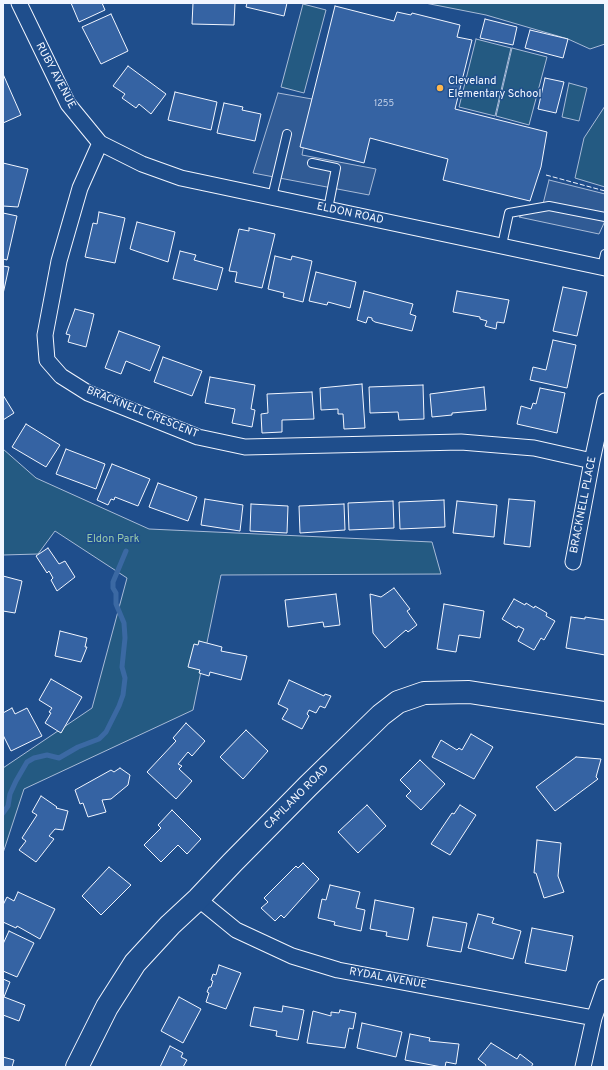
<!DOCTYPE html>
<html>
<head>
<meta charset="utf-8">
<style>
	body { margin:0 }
	#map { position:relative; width:608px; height:1070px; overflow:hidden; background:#1f4e8c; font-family:Overpass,sans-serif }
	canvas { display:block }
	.frame { position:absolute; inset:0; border:4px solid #f2f6ff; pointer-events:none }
</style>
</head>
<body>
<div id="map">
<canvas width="608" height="1070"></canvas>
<div class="frame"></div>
</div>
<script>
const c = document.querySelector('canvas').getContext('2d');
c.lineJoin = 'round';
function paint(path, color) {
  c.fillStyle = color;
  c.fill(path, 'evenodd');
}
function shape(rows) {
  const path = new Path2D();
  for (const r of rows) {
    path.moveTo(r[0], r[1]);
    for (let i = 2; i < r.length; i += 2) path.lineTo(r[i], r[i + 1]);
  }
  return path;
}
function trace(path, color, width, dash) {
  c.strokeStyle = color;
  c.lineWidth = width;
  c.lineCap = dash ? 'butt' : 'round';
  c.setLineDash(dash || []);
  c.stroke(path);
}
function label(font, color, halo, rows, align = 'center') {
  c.font = font + ' Overpass,sans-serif';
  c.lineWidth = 3;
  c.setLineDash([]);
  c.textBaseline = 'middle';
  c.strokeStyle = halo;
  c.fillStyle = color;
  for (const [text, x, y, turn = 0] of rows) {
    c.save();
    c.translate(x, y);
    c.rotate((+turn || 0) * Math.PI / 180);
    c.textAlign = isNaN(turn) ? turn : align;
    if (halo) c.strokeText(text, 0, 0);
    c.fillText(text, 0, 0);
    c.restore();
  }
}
const green = shape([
	[425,3,605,3,605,44,590,49,568,39,486,15,425,3],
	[303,4,326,10,304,93,281,87,303,4],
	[476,39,511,48,495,116,459,107,476,39],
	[512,48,547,57,529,125,496,116,512,48],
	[569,83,587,88,579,121,562,117,569,83],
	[605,106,605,187,575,178,584,138,605,106],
	[3,449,36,478,149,529,432,542,441,574,221,575,193,710,24,789,3,853,3,768,92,708,127,578,55,531,38,554,3,555,3,449]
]);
paint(green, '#245a82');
trace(green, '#a8bbd7', 1);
const parking = shape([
	[278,93,312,99,302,155,376,169,369,195,253,173,278,93],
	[549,180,605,194,605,221,599,234,519,217,543,204,549,180]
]);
paint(parking, '#305b95');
trace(parking, '#a8bbd7', 1);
trace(shape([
	[3,813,8,806,10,794,16,781,27,762,34,758,47,755,59,758,78,747,99,739,106,732,119,706,123,695,125,678,122,667,125,638,124,623,116,604,116,593,113,588,113,582,126,551]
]), '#3b69a3', 5);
const building = shape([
	[71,3,102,3,105,10,79,22,71,3],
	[193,3,235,3,234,25,192,24,193,3],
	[247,3,287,3,284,16,246,7,247,3],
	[335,6,394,21,397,12,411,15,412,13,460,25,457,37,472,40,455,109,547,132,541,167,530,201,443,180,448,159,370,138,364,163,300,147,335,6],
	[111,14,128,51,101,64,82,27,111,14],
	[485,19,517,27,513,45,480,38,485,19],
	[530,30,568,39,563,58,525,48,530,30],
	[128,66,166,94,151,114,139,104,136,108,122,98,125,94,113,86,128,66],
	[3,74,21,115,3,123,3,74],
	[545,78,564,82,556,113,538,109,545,78],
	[175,92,217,102,211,130,168,120,175,92],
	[224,103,243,107,242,110,261,114,255,141,217,133,224,103],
	[3,163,28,169,18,207,3,206,3,163],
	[99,212,125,218,115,263,85,257,93,223,97,224,99,212],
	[3,213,17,216,7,260,3,259,3,213],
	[137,222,175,232,168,262,130,249,137,222],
	[249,228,275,234,262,288,235,282,237,272,229,271,239,229,249,231,249,228],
	[180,251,196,255,194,260,223,268,217,290,173,279,180,251],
	[275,256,291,260,292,256,312,261,303,302,283,297,284,293,268,289,275,256],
	[3,266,9,267,3,294,3,266],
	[316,272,356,282,350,308,328,302,327,305,309,301,316,272],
	[563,287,587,292,577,336,553,331,563,287],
	[364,291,413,304,410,314,416,316,412,331,375,322,372,320,372,318,368,317,366,323,357,320,364,291],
	[457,291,509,300,504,323,497,322,496,329,485,326,487,321,480,319,480,317,453,312,457,291],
	[75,309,94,314,86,347,68,342,70,335,66,334,75,309],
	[119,331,160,346,150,371,126,361,121,374,105,368,119,331],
	[553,340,576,345,567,388,530,380,533,367,546,370,553,340],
	[163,357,202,371,192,396,154,382,163,357],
	[210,377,255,385,251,409,255,410,252,427,232,423,235,409,205,403,210,377],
	[362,384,365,428,344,429,343,414,338,414,338,409,321,410,320,388,362,384],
	[423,385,424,419,399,420,398,412,370,413,369,387,423,385],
	[484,387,486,410,452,413,452,415,432,417,430,394,484,387],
	[540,388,565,393,557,433,517,424,521,406,531,409,533,403,536,404,540,388],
	[312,392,314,419,282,420,282,432,262,433,261,414,268,413,267,394,312,392],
	[3,395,14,413,3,420,3,395],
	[26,424,60,445,46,467,12,447,26,424],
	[66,449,105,464,96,489,56,474,66,449],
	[112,464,150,479,138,506,115,497,114,500,111,499,108,505,97,500,112,464],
	[158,483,197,497,188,521,149,507,158,483],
	[205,499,243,505,240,531,201,525,205,499],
	[509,499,535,501,530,547,504,544,509,499],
	[444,500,445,527,400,529,399,502,444,500],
	[393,501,394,528,349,530,348,503,393,501],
	[457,501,497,505,494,537,453,533,457,501],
	[251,504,288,506,287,533,250,531,251,504],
	[344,504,345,530,300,533,299,506,344,504],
	[48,548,59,564,65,561,75,577,57,591,51,580,53,578,49,571,47,573,36,556,48,548],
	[3,576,22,581,15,613,3,611,3,576],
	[394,588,410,609,407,611,417,625,408,632,406,630,385,648,373,633,370,594,381,597,394,588],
	[336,594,340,625,324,627,323,622,288,627,285,600,336,594],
	[514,599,525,605,526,603,534,608,535,606,547,613,546,616,555,621,544,640,541,638,534,650,518,641,524,629,518,626,517,628,502,619,514,599],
	[444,604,484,611,480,638,459,635,456,652,437,649,444,604],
	[571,617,585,619,585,617,605,620,605,655,566,648,571,617],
	[60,631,87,638,85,647,87,647,81,662,55,656,60,631],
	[199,641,222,647,221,651,247,656,241,680,210,672,209,676,199,673,200,670,188,667,194,644,198,645,199,641],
	[51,679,82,697,61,733,45,723,51,713,49,712,52,708,39,700,51,679],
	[289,680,324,696,325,694,331,696,325,708,320,706,316,713,309,710,307,714,309,716,302,729,282,719,288,709,278,704,289,680],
	[12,708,15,714,27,708,42,736,11,751,3,735,3,713,12,708],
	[186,723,205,741,192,756,188,752,178,764,182,766,179,769,192,781,176,799,147,772,176,741,173,738,186,723],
	[246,730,268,751,243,779,220,757,246,730],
	[471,734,493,747,474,779,432,757,441,740,457,750,459,748,462,750,471,734],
	[576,757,601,759,596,777,598,779,555,811,536,787,576,757],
	[420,760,445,784,421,810,406,796,411,791,400,780,420,760],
	[120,768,130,775,128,785,111,799,102,800,106,812,88,817,83,803,80,804,75,790,111,770,114,772,120,768],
	[41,796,57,807,56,808,68,811,63,830,55,829,49,836,54,839,36,862,19,850,26,841,22,838,37,815,32,812,41,796],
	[367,805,386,826,358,853,338,832,367,805],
	[460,805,476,815,450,855,431,844,452,813,454,814,460,805],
	[172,810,201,839,187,854,178,845,161,862,144,845,161,828,158,825,172,810],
	[537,840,561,843,558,876,564,892,544,898,536,873,534,873,537,840],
	[303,863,319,879,284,918,281,915,275,921,261,908,268,902,264,898,296,866,298,868,303,863],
	[109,867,131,885,101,915,82,896,109,867],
	[330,885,360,892,356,908,365,910,361,931,334,925,335,922,318,918,322,899,326,900,330,885],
	[18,892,55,909,40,939,17,926,16,928,3,922,3,905,7,897,14,901,18,892],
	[375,900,414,908,408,940,386,936,387,932,370,929,375,900],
	[478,914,494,918,492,923,521,931,513,959,468,948,478,914],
	[433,917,467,923,461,952,427,946,433,917],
	[532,928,573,936,566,971,525,963,532,928],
	[9,931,34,943,17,977,3,971,3,944,9,931],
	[219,965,241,973,226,1009,206,1002,209,993,207,992,209,987,211,987,213,981,211,980,213,974,216,975,219,965],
	[3,979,10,982,4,997,25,1005,19,1021,3,1015,3,979],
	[179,997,201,1009,183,1043,161,1031,179,997],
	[283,1006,304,1010,298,1040,276,1036,277,1031,250,1026,254,1007,282,1012,283,1006],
	[340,1010,356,1013,353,1029,349,1028,345,1048,307,1043,313,1011,331,1016,331,1012,339,1013,340,1010],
	[362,1023,402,1032,396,1057,357,1048,362,1023],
	[410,1034,430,1038,429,1041,459,1044,456,1064,446,1062,445,1067,442,1067,405,1060,410,1034],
	[491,1043,517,1059,520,1054,533,1064,531,1067,485,1067,486,1065,478,1059,491,1043],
	[170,1046,183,1053,181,1057,187,1060,183,1067,160,1067,170,1046],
	[3,1057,14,1060,12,1067,3,1067,3,1057]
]);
paint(building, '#3563a3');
trace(building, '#f2f6ff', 1);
const lane = shape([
	[312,163,336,168,328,209],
	[272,197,287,134],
	[502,245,509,213,549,206,605,217],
	[602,267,605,254]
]);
const street = shape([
	[19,3,68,104,100,143,142,164,181,178,605,268],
	[100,143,80,188,59,261,45,335,47,360,61,376,88,393,198,437,245,447,461,442,534,448,592,461],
	[573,562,592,461,605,401],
	[198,899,236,930,292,956,338,970,594,1018],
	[583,1067,594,1018,605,987]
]);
const secondary = shape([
	[77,1067,107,1007,135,963,170,925,198,899,232,863,308,786,381,715,398,702,424,693,469,692,605,713]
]);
trace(lane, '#f2f6ff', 10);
trace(street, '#f2f6ff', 17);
trace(secondary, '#f2f6ff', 24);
trace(lane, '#1f4e8c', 8);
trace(street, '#1f4e8c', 15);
trace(secondary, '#1f4e8c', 22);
trace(shape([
	[546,175,605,191]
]), '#f2f6ff', 1, [5, 2]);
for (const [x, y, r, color] of [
	[440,88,4,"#ffb74d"]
]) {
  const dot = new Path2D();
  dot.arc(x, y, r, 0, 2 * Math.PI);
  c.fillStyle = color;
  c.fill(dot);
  trace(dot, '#1f4e8c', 1.5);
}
label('9px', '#c3d1e8', null, [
	["1255",384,104]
]);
label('11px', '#f2f6ff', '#1f4e8c', [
	["RUBY AVENUE",55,76,62],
	["ELDON ROAD",350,214,12],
	["BRACKNELL CRESCENT",142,413,22],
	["BRACKNELL PLACE",584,505,-79],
	["CAPILANO ROAD",297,798,-45],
	["RYDAL AVENUE",388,979,10]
]);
label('11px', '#f2f6ff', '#1f4e8c', [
	["Cleveland",448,82],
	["Elementary School",448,95]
], 'left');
label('11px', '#97c8a6', '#1f4e8c', [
	["Eldon Park",113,540]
]);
</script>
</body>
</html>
